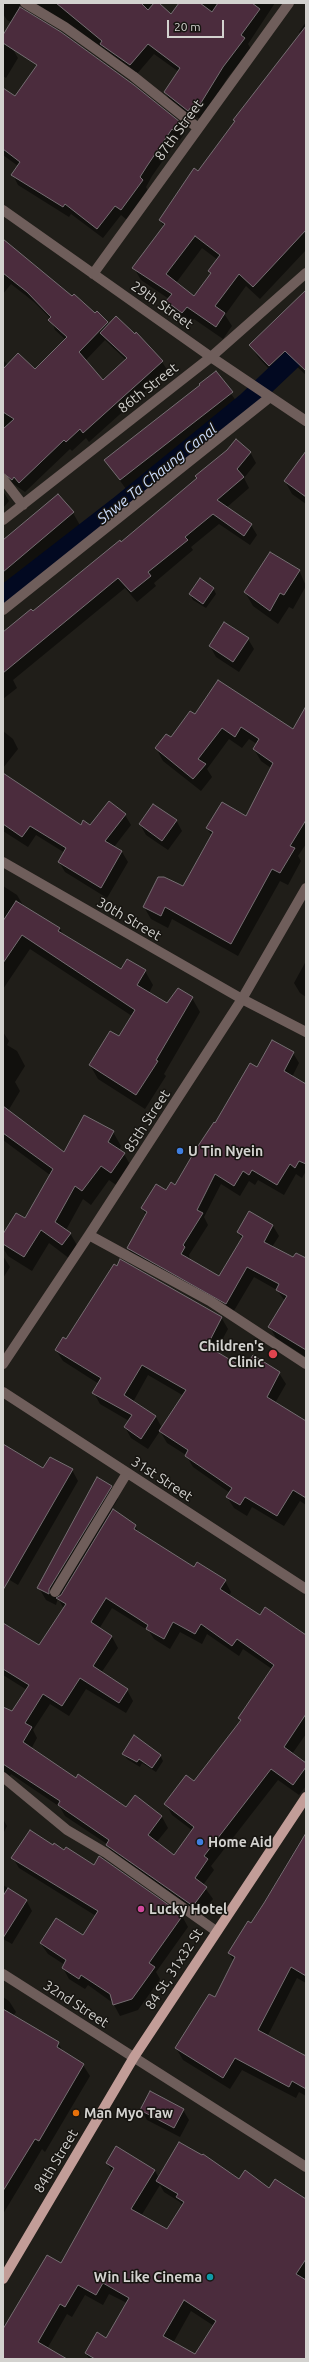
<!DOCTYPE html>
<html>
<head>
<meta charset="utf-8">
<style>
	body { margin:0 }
	#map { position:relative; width:309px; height:2362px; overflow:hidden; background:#201e19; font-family:Ubuntu,sans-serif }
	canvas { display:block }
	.frame { position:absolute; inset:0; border:4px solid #d3d2cf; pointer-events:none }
	.scale { position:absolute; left:167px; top:20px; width:57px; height:18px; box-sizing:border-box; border:2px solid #d3d2cf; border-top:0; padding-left:5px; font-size:12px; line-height:14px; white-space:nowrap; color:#d3d2cf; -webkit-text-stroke:3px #171511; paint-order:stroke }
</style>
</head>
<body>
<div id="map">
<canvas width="309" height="2362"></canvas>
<div class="frame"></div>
<div class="scale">20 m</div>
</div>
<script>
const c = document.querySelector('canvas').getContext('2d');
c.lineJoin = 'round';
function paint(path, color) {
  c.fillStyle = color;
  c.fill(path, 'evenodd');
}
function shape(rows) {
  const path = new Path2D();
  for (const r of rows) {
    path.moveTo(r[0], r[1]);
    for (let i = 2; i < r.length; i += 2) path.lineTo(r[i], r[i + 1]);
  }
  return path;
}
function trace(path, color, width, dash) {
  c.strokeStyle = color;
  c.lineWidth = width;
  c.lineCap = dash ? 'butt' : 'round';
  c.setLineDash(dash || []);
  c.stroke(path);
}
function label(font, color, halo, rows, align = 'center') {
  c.font = font + ' Ubuntu,sans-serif';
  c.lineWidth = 3;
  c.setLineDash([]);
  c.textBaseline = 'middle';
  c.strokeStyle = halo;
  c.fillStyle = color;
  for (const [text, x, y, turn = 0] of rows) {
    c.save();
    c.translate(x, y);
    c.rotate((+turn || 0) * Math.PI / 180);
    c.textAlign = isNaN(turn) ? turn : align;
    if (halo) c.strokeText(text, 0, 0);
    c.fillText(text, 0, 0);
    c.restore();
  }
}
paint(shape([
	[3,3,158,3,171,15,180,3,275,3,248,44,251,49,228,77,202,120,197,117,194,121,171,102,165,92,179,72,154,54,136,75,34,7,25,9,25,11,179,123,185,133,180,140,178,139,152,176,146,187,148,191,127,220,121,215,103,238,71,214,69,217,18,185,13,175,18,166,3,155,3,89,16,97,74,57,7,20,3,14],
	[306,22,306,250,260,299,246,286,225,315,232,326,223,339,194,319,189,325,175,314,168,301,169,299,141,280,134,268,164,227,160,220,199,172,236,122,235,120,301,35,299,32],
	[202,248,218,260,209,271,212,275,194,298,176,283],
	[3,43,12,48,18,58,6,78,3,76],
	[3,240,72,297,95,315,97,312,109,325,162,362,168,371,89,442,86,438,72,451,70,449,25,492,12,483,4,484,3,486,3,360,8,365,35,371,66,340,55,330,51,319,34,302,11,284,3,294],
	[105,340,126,360,103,382,85,361],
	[306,292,306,375,293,363,277,378,258,357,250,345],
	[215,372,237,402,126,489,105,460,202,386],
	[250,452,256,463,244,478,249,488,226,508,251,525,257,535,250,545,219,524,191,547,193,550,154,583,156,586,137,602,125,588,13,680,17,688,3,699,3,634,33,613,121,543],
	[306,452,306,504,292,494,285,481],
	[3,491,9,501,3,508],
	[58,495,73,513,81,527,3,593,3,542],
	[299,570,306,586,293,609,289,607,278,624,253,606,245,592],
	[213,588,216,594,206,608,193,600,190,594],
	[248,639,254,649,239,672,216,657,210,646],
	[306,708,306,844,298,856,301,861,288,885,280,881,238,956,172,919,168,928,151,919,144,907,183,888,212,836,207,828,246,817,271,768,261,761,254,749,257,744,249,739,242,748,229,739,207,769,212,777,201,791,163,761,156,748,171,738,195,716,294,730],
	[3,731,13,739,18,749,3,768],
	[3,774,81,826,91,826,125,815,131,825,114,847,122,852,128,862,107,898,65,872,59,862,65,853,36,835,28,847,3,831],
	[176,820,182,831,168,850,146,835,140,824],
	[3,886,17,895,24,907,60,928,63,935,121,971,145,971,153,985,149,993,168,1004,192,998,200,1012,164,1074,166,1076,145,1109,98,1079,90,1065,120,1038,132,1016,30,949,3,989],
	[306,961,306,997,300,993,294,983],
	[3,1032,9,1041,7,1045,17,1051,25,1066,15,1082,20,1091,8,1111,65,1153,113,1132,121,1146,119,1150,124,1154,132,1168,119,1187,109,1180,91,1205,83,1199,66,1230,70,1233,78,1247,70,1259,49,1243,32,1271,8,1256,3,1248,3,1236,26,1220,50,1175,3,1140],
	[293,1053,299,1063,292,1077,306,1085,306,1171,302,1178,296,1174,284,1195,258,1180,255,1185,249,1181,240,1196,221,1184,204,1217,208,1225,189,1255,190,1260,219,1277,242,1239,238,1232,273,1226,279,1236,272,1247,294,1259,306,1259,306,1357,276,1338,270,1327,285,1301,277,1290,254,1277,232,1314,134,1259,128,1248,146,1215,142,1208,175,1187,216,1124,258,1069],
	[3,1256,10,1267,3,1278],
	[221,1317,228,1329,215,1353,244,1370,279,1373,286,1384,275,1403,304,1421,306,1418,306,1505,300,1501,284,1526,252,1507,247,1516,234,1508,227,1497,230,1493,193,1467,186,1455,167,1443,160,1431,148,1449,131,1438,125,1427,129,1421,100,1404,94,1393,99,1384,63,1361,56,1350,66,1340],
	[148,1375,184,1396,162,1428,156,1417,133,1402],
	[3,1445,44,1470,72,1470,78,1481,18,1585,3,1576],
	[111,1487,118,1499,112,1509,135,1526,140,1535,194,1568,225,1581,231,1592,229,1596,260,1616,306,1636,306,1734,292,1754,306,1764,306,1786,299,1795,278,1780,211,1866,214,1870,203,1885,213,1899,199,1917,113,1856,107,1844,65,1816,60,1807,11,1774,3,1787,3,1708,13,1712,27,1690,3,1675,3,1624,40,1647,64,1609,58,1598,56,1605,46,1600,39,1588],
	[112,1608,149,1631,154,1639,170,1649,180,1632,202,1644,207,1634,239,1656,243,1649,272,1669,239,1718,241,1721,195,1782,166,1804,172,1815,193,1831,174,1857,156,1843,168,1828,162,1817,135,1797,127,1808,76,1779,31,1749,37,1738,33,1730,50,1704,69,1716,86,1689,126,1713,133,1701,127,1690,101,1673,118,1648,112,1637,99,1629],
	[124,1754,160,1755,163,1761,156,1772,142,1763,140,1767,127,1759],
	[3,1819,7,1826,3,1834],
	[306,1836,306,1983,297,1978,267,2037,306,2058,306,2096,299,2092,296,2098,242,2070,230,2089,183,2060,176,2048,215,1999,234,1962,229,1953,251,1924,302,1838,304,1839],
	[53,1847,94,1866,182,1916,188,1927,156,1972,160,1979,138,2010,120,2016,113,2003,88,1985,85,1989,69,1979,63,1968,65,1965,48,1954,41,1944,83,1936,96,1916,19,1868,13,1858],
	[3,1885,26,1900,32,1911,12,1944,3,1939],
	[3,1997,9,2001,16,2012,13,2016,58,2043,64,2053,83,2065,90,2076,45,2152,42,2149,3,2214],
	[141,2110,183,2110,189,2120,180,2137,147,2120],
	[117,2148,155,2171,159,2178,239,2180,269,2189,306,2213,306,2359,89,2359,86,2353,106,2339,127,2303,109,2294,103,2305,85,2295,72,2317,67,2314,47,2349,55,2359,3,2359,3,2323,6,2325,61,2265,113,2173,107,2163],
	[160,2185,164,2192,180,2202,183,2206,167,2230,141,2216],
	[191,2311,214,2326,196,2355,173,2343]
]), '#0007');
trace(shape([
	[3,596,118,507,247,402,306,346]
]), '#020921', 20);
const building = shape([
	[56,3,141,3,148,10,154,3,159,3,171,14,179,3,200,3,212,12,218,3,252,3,260,9,241,35,245,38,223,67,196,111,191,107,188,111,164,92,180,68,148,44,130,65,100,44,102,41,56,3],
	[20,7,61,32,134,85,180,122,174,131,172,129,147,166,140,177,143,180,121,210,115,206,97,229,65,204,63,207,11,175,20,162,3,149,3,88,15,96,37,65,3,43,3,35,20,7],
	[306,26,306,230,253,287,239,274,215,306,225,313,216,327,187,307,182,313,166,301,172,294,132,268,165,224,159,220,194,168,198,171,235,121,233,120,247,102,306,26],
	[195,236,220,255,208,271,211,273,194,296,166,274,195,236],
	[3,239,72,296,74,294,95,313,97,311,108,322,79,352,103,380,127,358,100,333,116,316,135,334,136,332,163,361,83,433,80,429,66,442,64,440,19,483,14,477,12,480,3,473,3,429,14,419,3,412,3,369,18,353,35,369,67,337,48,320,51,317,27,292,3,273,3,239],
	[306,290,306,371,285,351,269,366,249,345,306,290],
	[216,371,233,392,120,480,104,460,200,385,199,384,216,371],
	[236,439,251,452,237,469,244,477,217,500,252,524,244,536,213,514,185,537,188,540,148,572,151,576,131,592,118,578,3,673,3,632,31,609,33,611,120,540,121,542,165,505,197,478,195,476,227,450,236,439],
	[306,451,306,497,284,481,306,451],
	[58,494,74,512,3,572,3,540,58,494],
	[270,552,300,570,284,595,280,593,270,611,244,592,270,552],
	[200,578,214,588,203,604,189,594,200,578],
	[224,622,249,638,233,662,209,646,224,622],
	[218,680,293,729,306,706,306,820,290,846,295,848,280,873,272,869,231,944,165,907,161,916,143,907,158,877,164,877,183,886,213,832,206,828,222,802,246,816,273,763,253,749,259,739,241,727,235,737,222,728,198,759,206,764,193,779,155,748,166,734,171,737,190,711,195,714,218,680],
	[3,773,81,825,83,820,90,825,109,801,126,814,105,841,122,851,101,888,58,862,66,848,30,826,22,837,3,824,3,773],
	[153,804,177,820,162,841,139,824,153,804],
	[16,901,60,928,58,931,121,969,127,959,146,970,137,985,167,1003,178,988,193,997,156,1060,158,1061,136,1095,89,1065,110,1031,119,1036,135,1010,22,935,3,963,3,921,16,901],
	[272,1040,294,1052,284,1071,306,1084,306,1164,299,1161,295,1168,290,1164,277,1185,252,1170,249,1175,243,1171,234,1186,215,1174,197,1210,203,1213,183,1245,185,1247,181,1254,219,1276,243,1236,237,1232,249,1211,273,1225,264,1242,293,1257,296,1253,306,1258,306,1350,268,1327,287,1296,276,1290,279,1284,247,1267,226,1304,127,1248,147,1212,141,1208,156,1184,166,1190,171,1182,175,1185,196,1149,214,1122,215,1123,250,1063,257,1067,272,1040],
	[3,1106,64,1152,84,1115,114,1131,108,1142,125,1153,111,1173,101,1166,82,1191,75,1186,55,1222,71,1233,62,1245,41,1230,24,1257,3,1244,3,1234,16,1213,25,1218,53,1169,3,1133,3,1106],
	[120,1259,222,1317,207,1346,244,1368,253,1355,280,1372,267,1397,306,1421,306,1498,293,1490,277,1516,245,1497,240,1505,226,1497,232,1488,185,1456,188,1450,159,1431,186,1390,142,1365,124,1395,156,1416,141,1439,124,1427,132,1415,92,1393,101,1378,55,1350,63,1337,66,1339,114,1264,117,1266,120,1259],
	[3,1444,43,1468,50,1457,73,1469,3,1590,3,1444],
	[97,1477,112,1486,49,1589,49,1594,37,1588,97,1477],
	[113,1509,136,1525,134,1529,194,1567,197,1562,226,1580,220,1589,260,1615,265,1607,306,1635,306,1714,284,1747,306,1763,306,1767,293,1785,271,1769,204,1856,208,1859,195,1878,207,1887,193,1906,106,1845,109,1840,58,1805,60,1801,3,1764,3,1707,12,1711,29,1685,3,1669,3,1623,39,1645,66,1604,56,1598,61,1595,113,1509],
	[106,1598,148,1625,146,1629,164,1639,173,1622,195,1634,201,1624,232,1646,237,1639,274,1665,238,1718,241,1720,194,1781,186,1775,164,1804,194,1827,174,1855,148,1835,162,1816,135,1795,126,1807,78,1774,76,1778,23,1742,32,1727,25,1723,43,1694,62,1706,80,1678,119,1703,128,1689,93,1666,112,1636,91,1622,106,1598],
	[134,1735,161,1755,152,1768,139,1759,137,1762,122,1754,134,1735],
	[30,1830,53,1845,54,1843,64,1850,66,1847,94,1865,99,1856,183,1915,149,1963,155,1967,132,1999,113,2005,110,1994,81,1975,79,1979,62,1968,66,1960,40,1943,56,1918,83,1935,98,1911,11,1858,30,1830],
	[306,1833,306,1976,291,1967,258,2030,306,2056,306,2089,292,2081,289,2087,235,2058,223,2078,175,2048,209,1994,215,1997,235,1957,228,1953,248,1921,251,1923,264,1903,306,1833],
	[8,1888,27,1900,3,1938,3,1896,8,1888],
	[3,2009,59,2042,57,2047,84,2064,39,2141,35,2139,3,2191,3,2009],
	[150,2091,184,2109,174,2128,140,2110,150,2091],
	[179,2142,202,2155,203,2154,239,2179,245,2170,269,2188,275,2179,306,2199,306,2259,296,2274,306,2280,306,2359,95,2359,85,2353,97,2332,106,2338,129,2298,103,2283,96,2295,78,2285,65,2307,60,2304,38,2342,67,2359,3,2359,3,2329,47,2255,61,2263,114,2168,106,2163,116,2146,155,2170,131,2209,167,2229,184,2202,176,2197,178,2194,156,2181,179,2142],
	[184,2300,216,2321,195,2354,163,2336,184,2300]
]);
paint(building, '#4b2c3d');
trace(building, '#756e72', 1);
trace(shape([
	[25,3,65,27,133,76,198,128],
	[3,210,211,357,306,421],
	[93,274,289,3],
	[3,479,23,505],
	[3,520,211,357,306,273],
	[3,610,270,397],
	[3,862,242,999,306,1032],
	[89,1235,210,1301,306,1364],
	[3,1364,89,1235,242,999,306,888],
	[3,1392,306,1589],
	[55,1592,127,1473],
	[3,1777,67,1830,106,1853,216,1931],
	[3,1974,306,2167]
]), '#6f5e5b', 10);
trace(shape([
	[3,2279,134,2057,306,1797]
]), '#c29d98', 10);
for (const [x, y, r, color] of [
	[180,1151,4,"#3f7fe0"],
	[273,1354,5,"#e0444e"],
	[200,1842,4,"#3f7fe0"],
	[141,1909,4,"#d1479c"],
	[76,2113,4,"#e8710a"],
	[210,2277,4,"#0f9aa8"]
]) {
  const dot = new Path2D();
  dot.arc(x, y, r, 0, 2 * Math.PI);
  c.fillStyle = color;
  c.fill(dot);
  trace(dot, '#171511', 1.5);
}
label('14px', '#d3d2cf', '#171511', [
	["87th Street",179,130,-54],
	["29th Street",162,305,35],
	["86th Street",148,388,-38],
	["30th Street",129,919,30],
	["85th Street",147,1121,-57],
	["31st Street",162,1479,33],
	["84 St, 31x32 St",174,1969,-57],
	["32nd Street",76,2004,33],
	["84th Street",56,2161,-59]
]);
label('bold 14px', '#d3d2cf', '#171511', [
	["U Tin Nyein",188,1151],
	["Children's",264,1346,"right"],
	["Clinic",264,1362,"right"],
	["Home Aid",208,1842],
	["Lucky Hotel",149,1909],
	["Man Myo Taw",84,2113],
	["Win Like Cinema",202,2277,"right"]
], 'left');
label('italic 15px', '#ccddfe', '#171511', [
	["Shwe Ta Chaung Canal",157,474,-39]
]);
</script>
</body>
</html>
